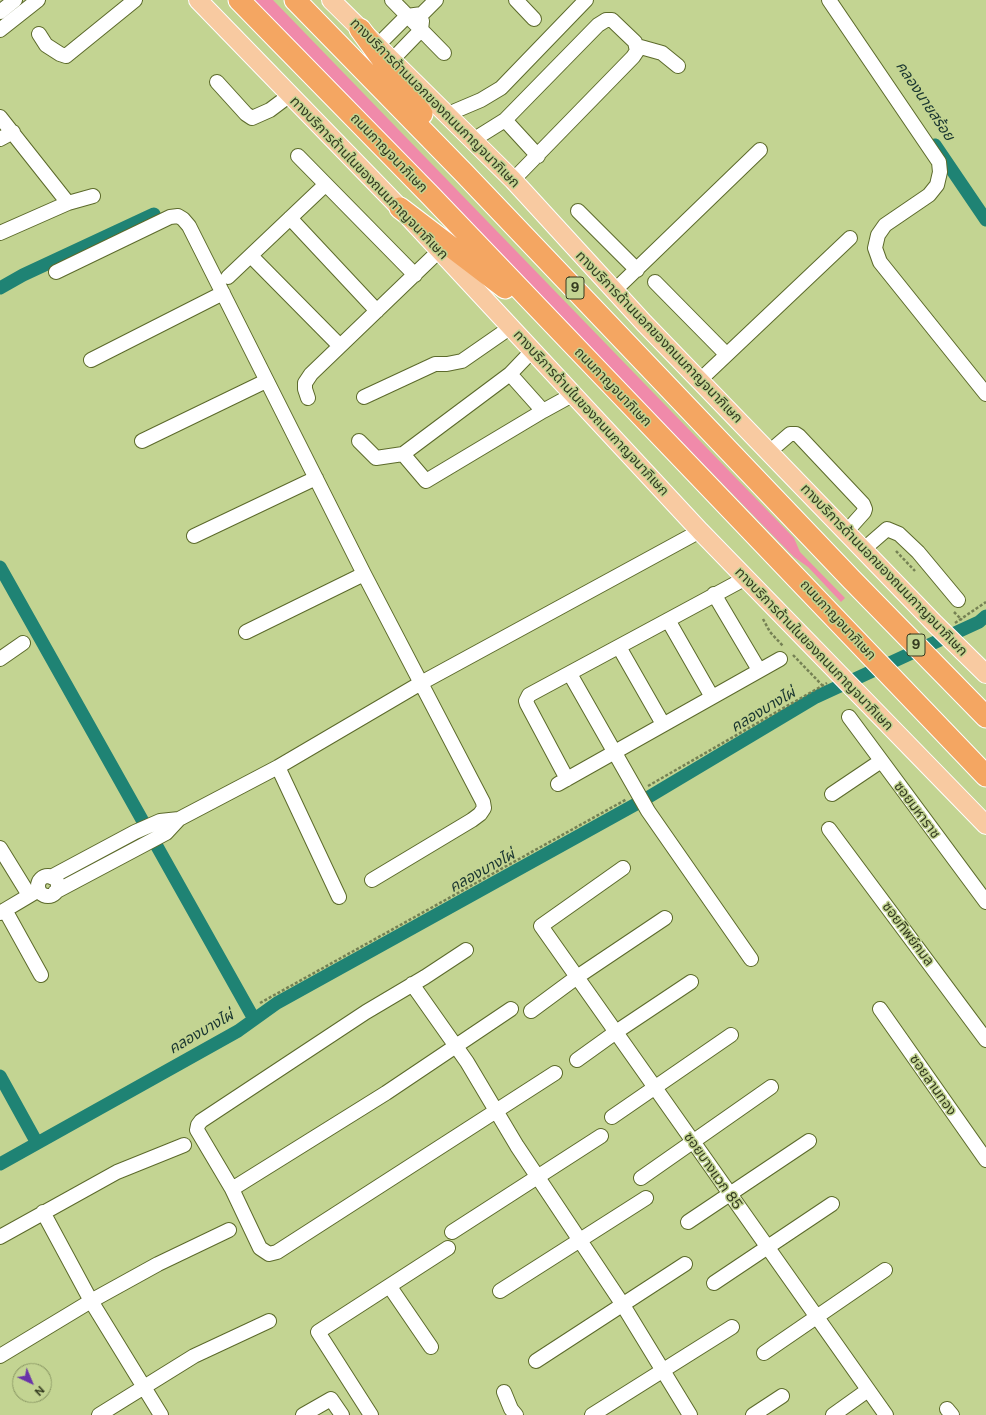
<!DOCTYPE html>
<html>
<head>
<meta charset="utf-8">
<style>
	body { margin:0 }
	#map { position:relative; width:986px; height:1415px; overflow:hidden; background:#c3d492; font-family:"Public Sans",sans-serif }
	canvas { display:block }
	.north { position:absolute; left:12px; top:1363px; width:40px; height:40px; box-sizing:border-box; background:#c3d492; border:1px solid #8a9764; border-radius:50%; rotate:136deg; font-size:11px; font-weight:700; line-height:16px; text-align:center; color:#343b20 }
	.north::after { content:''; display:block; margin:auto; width:14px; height:18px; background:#6933a9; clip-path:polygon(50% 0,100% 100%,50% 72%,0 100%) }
</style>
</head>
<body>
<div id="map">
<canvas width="986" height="1415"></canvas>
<div class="north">N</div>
</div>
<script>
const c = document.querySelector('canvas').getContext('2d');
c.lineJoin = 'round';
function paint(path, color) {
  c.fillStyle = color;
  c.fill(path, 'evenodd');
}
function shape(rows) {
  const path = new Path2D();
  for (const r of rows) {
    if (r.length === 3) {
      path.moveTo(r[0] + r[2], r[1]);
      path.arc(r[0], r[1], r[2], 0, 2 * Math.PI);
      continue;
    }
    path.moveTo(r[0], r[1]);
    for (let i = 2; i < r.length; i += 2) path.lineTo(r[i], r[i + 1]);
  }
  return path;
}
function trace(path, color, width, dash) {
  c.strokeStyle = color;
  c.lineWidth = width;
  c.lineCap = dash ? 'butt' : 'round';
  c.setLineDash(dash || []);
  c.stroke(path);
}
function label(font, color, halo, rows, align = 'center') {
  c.font = font + ' "Public Sans","Noto Sans Thai",sans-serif';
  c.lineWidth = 3;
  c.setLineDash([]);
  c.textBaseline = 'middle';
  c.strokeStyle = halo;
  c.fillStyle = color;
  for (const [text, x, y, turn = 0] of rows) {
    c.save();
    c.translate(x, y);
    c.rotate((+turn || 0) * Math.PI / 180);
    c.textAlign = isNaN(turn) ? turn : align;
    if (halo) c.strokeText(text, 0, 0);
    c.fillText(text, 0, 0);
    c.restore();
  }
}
paint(shape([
	[251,0,273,0,794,538,800,552,845,598,841,602,808,567,794,557]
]), '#f08aaa');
trace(shape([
	[935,145,986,220],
	[0,288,23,275,154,214],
	[0,567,254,1019],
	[0,1076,37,1143],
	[0,1164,238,1031,277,1003,647,798,816,697,979,622,986,616]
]), '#1f8374', 13);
const minor = shape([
	[392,0,444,53],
	[516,0,534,19],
	[829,0,939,162,940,172,937,185,929,195,885,225,878,235,875,248,880,262,986,394],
	[0,12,15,0],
	[0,30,38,0],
	[39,34,46,45,60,54,66,56,135,0],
	[378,45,407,16,422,14,436,0],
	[637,46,662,53,678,66],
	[392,60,421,30,422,21],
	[217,82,246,114,252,118,270,110,290,95],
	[448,114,481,100,501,88,586,0],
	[0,117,68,203,0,233],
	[505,120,598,25,606,20,612,20,635,42,637,51,633,57,513,180],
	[0,139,13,132],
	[473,140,505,120,538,156],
	[298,156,415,275],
	[68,203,93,196],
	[578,211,637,270],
	[290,218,377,311],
	[251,256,340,346],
	[56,272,170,217,178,216,183,219,189,226,364,574,483,802,484,808,480,814,472,820,372,880],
	[228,277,325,185],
	[655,282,726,354],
	[614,291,760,150],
	[532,351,510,374,543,411,574,394],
	[91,360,223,293],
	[510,374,403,454,426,481,543,411],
	[700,380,850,238],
	[364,397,435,364,447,364,462,361,511,327],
	[308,398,305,389,305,383,311,374,439,251],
	[142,441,266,381],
	[359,441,376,458,403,454],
	[769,452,790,434,796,434,799,436,863,504,865,509,864,512,847,531],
	[194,536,316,478],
	[864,549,887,529,899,534,918,552,958,600],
	[714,594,759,670],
	[668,620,712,697],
	[246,632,364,574],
	[619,647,663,724],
	[0,659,23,643],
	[570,674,648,811,751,959],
	[849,717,986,902],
	[278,767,339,897],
	[567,779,527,704,526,701,529,695,746,578],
	[558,784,780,659],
	[832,794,881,761],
	[829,829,986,1040],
	[0,848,29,895],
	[623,868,541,926,886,1415],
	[48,886,10],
	[51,877,135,832,160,821,179,819,278,767,421,683,700,531],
	[55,892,166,833,179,819],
	[5,910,41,975],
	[0,913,37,891],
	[466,950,425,977,366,1012,201,1121,198,1125,197,1130,232,1189,260,1248,269,1254,277,1252,555,1073],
	[412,984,467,1062,517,1146,621,1302,690,1415],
	[880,1009,986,1160],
	[531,1011,577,977,665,918],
	[577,1060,616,1032,691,982],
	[612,1117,731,1035],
	[641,1178,771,1087],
	[232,1189,386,1093,511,1009],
	[43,1212,91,1301,161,1415],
	[688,1222,809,1141],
	[452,1232,601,1136],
	[0,1237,117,1172,184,1145],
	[714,1283,832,1204],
	[390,1287,431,1347],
	[500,1291,646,1198],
	[764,1353,885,1270],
	[0,1356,91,1301,158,1264,229,1230],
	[536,1361,685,1264],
	[504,1392,511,1409,516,1415],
	[947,1409,952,1415],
	[99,1415,194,1356,269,1321],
	[303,1415,331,1399,342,1415],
	[371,1415,318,1332,448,1248],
	[592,1415,732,1327],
	[753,1415,782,1396],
	[833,1415,868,1390]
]);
const major = shape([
	[198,0,400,208,700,531,986,825],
	[331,0,513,180,644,323,935,624,986,674]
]);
const highway = shape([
	[239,0,429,194,986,776],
	[295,0,463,172,852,580,986,717],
	[360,29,422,114],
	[400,208,505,288]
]);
trace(minor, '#5c6a2b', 16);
trace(major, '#fff', 20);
trace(highway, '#fff', 23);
trace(shape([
	[896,551,915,571],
	[954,612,962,620],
	[763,619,770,632,783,646],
	[955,623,986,602],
	[793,655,822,685],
	[648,786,827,683],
	[260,1003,627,799]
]), '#758154', 2.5, [3, 2]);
trace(minor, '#fff', 14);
trace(major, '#f8caa1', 18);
trace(highway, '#f4a662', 21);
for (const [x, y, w] of [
	[575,288,18],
	[916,645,18]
]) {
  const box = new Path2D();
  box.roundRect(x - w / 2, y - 11, w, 22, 3);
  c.fillStyle = '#c3d492';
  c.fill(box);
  trace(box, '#343b20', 1);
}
label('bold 13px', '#343b20', null, [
	["9",575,288],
	["9",916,645]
]);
label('14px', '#343b20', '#c3d492', [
	["ทางบริการด้านนอกของถนนกาญจนาภิเษก",435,103,45],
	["ถนนกาญจนาภิเษก",389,153,46],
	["ทางบริการด้านในของถนนกาญจนาภิเษก",369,178,46],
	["ทางบริการด้านนอกของถนนกาญจนาภิเษก",659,337,46],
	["ถนนกาญจนาภิเษก",613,387,46],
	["ทางบริการด้านในของถนนกาญจนาภิเษก",591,413,47],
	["ทางบริการด้านนอกของถนนกาญจนาภิเษก",884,570,46],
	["ถนนกาญจนาภิเษก",838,620,47],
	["ทางบริการด้านในของถนนกาญจนาภิเษก",814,649,46],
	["ซอยมหาราช",917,810,53],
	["ซอยทิพย์กมล",908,934,53],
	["ซอยลานทอง",933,1085,55],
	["ซอยบางแวก 85",713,1171,55]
]);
label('italic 15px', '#193530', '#c3d492', [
	["คลองนายสร้อย",925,101,56],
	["คลองบางไผ่",763,710,-31],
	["คลองบางไผ่",482,871,-29],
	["คลองบางไผ่",201,1032,-30]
]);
</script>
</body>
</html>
